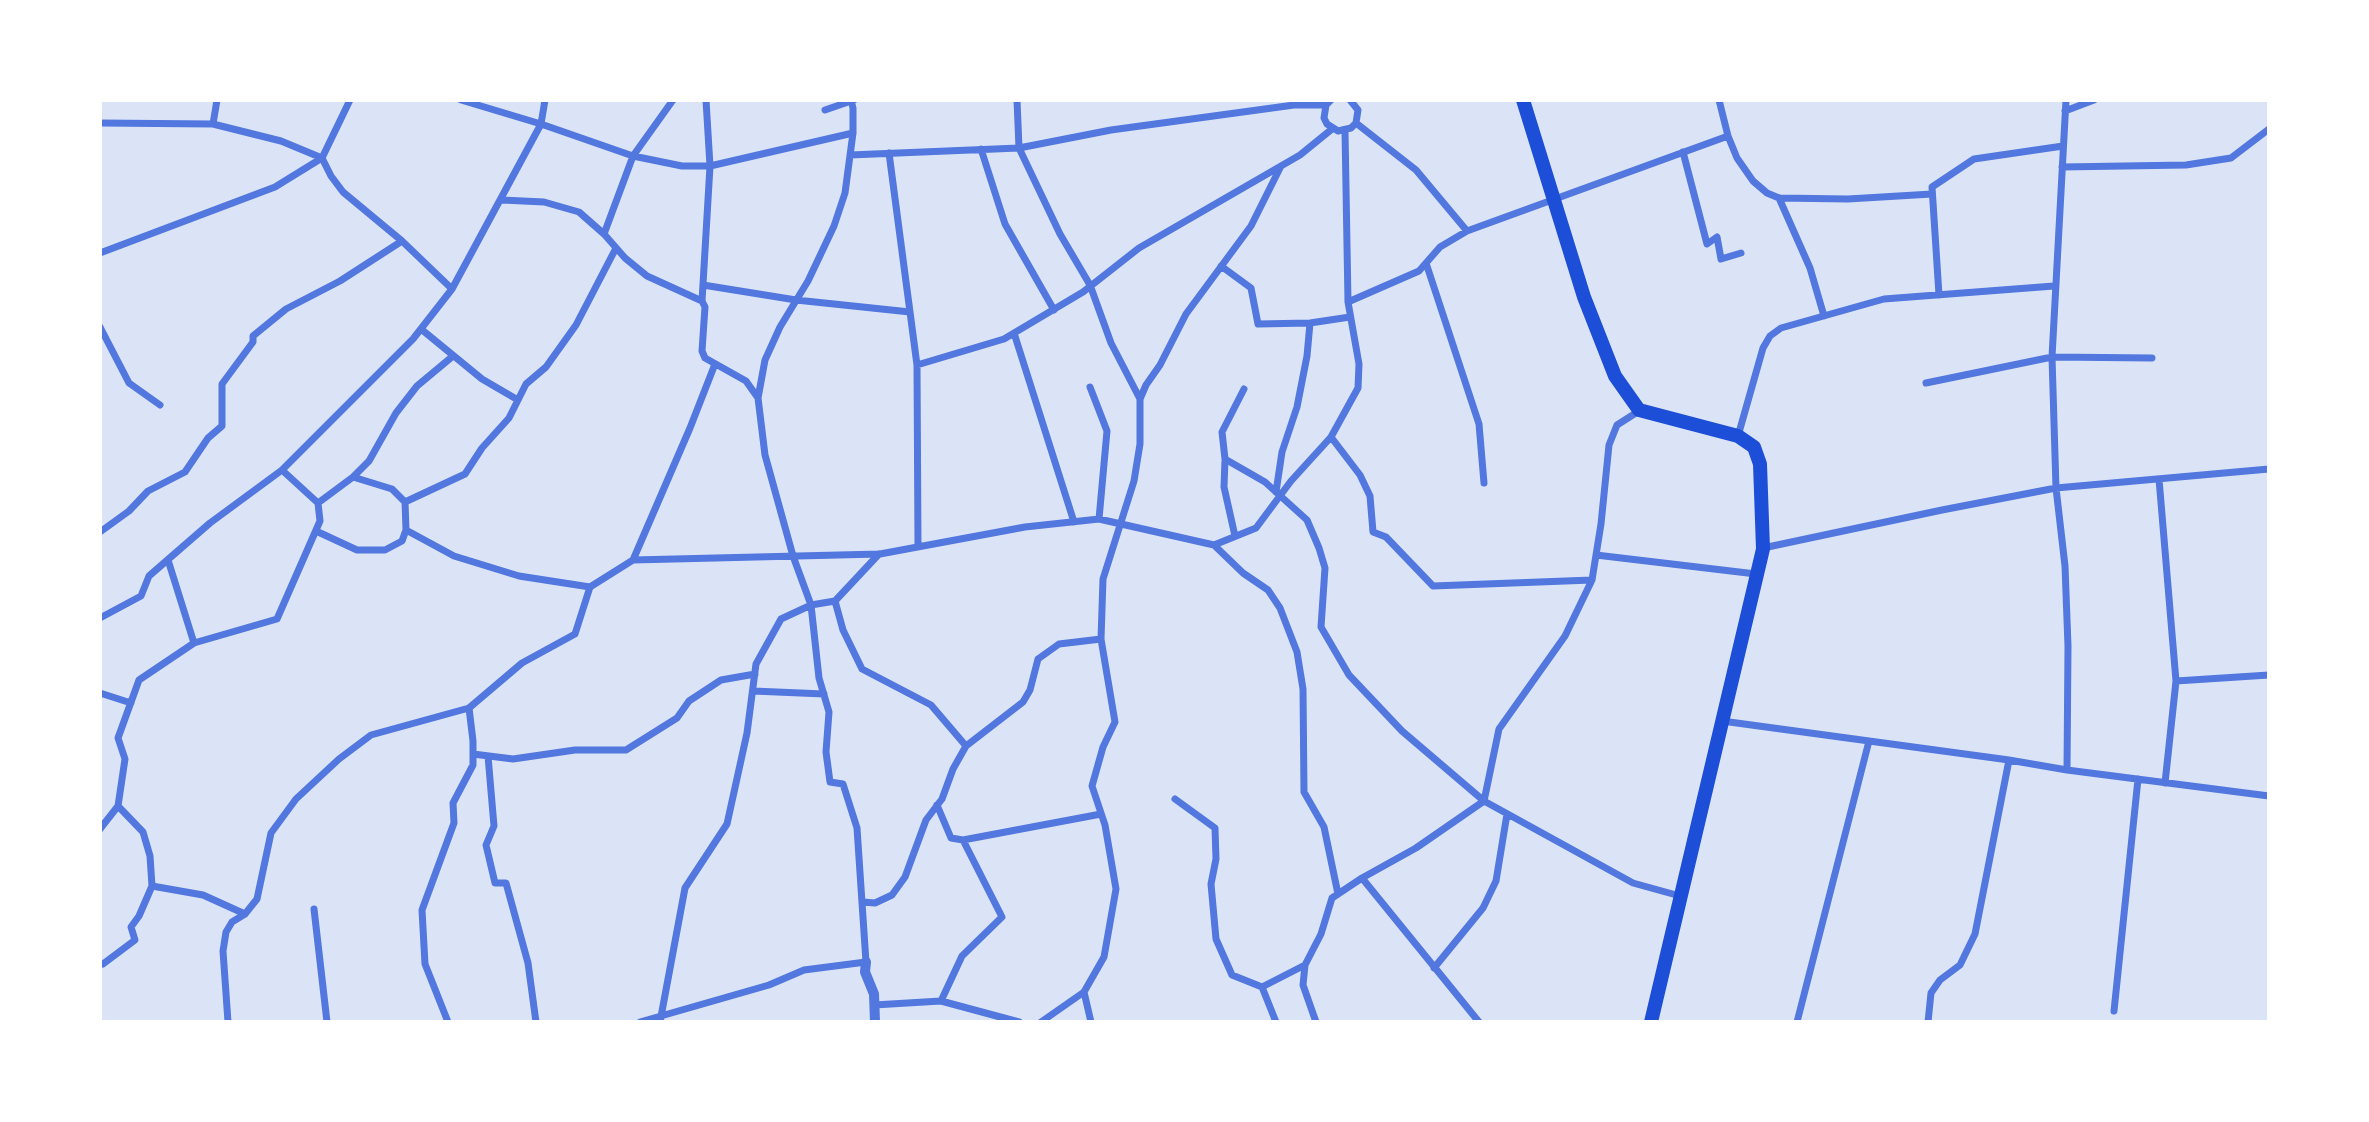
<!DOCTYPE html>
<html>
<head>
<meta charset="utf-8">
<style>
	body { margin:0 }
	#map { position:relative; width:2369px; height:1122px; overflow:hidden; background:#f2f2f2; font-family:Spectral,serif }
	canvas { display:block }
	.frame { position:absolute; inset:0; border:102px solid #fff; pointer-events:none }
</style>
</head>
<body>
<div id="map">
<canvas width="2369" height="1122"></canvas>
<div class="frame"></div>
</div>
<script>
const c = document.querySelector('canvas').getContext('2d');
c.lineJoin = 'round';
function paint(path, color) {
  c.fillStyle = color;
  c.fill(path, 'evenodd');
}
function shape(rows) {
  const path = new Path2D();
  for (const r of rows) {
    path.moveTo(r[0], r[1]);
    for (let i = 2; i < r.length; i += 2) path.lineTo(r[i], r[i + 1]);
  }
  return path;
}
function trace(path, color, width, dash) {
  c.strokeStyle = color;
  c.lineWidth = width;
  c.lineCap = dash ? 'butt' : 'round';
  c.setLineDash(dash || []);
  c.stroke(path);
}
paint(shape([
	[100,100,2269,100,2269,1022,100,1022]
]), '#dbe4f7');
trace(shape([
	[461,100,541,124,633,156,682,166,710,166,853,133],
	[1331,100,1326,105,1324,118,1327,124,1338,131,1351,128,1356,123,1358,110,1350,100],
	[1719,100,1728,136,1737,158,1753,181,1767,193,1779,198,1848,199,1932,194],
	[2066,100,2052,357,2056,488,2065,566,2068,646,2067,770],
	[825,110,854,100],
	[2065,111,2094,100],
	[100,123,213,124,281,141,322,158,331,176,343,192,402,241,452,289],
	[1356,123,1416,170,1467,231],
	[213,124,217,100],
	[981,149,1005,224,1054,310],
	[1683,152,1707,244,1717,237,1721,259,1741,253],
	[889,153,917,365,918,547],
	[850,155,1019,148,1017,100],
	[2062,167,2186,165,2231,158,2269,129],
	[1779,198,1810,268,1824,316],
	[502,200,544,202,579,212,604,234,625,258,647,276,702,301,705,307,702,351,705,358,746,381,758,398],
	[604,234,633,156,673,100],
	[100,253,275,187,322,158,350,100],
	[1426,263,1479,424,1484,483],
	[1221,266,1251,288,1258,324,1310,323,1350,317],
	[703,285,796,300,910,312],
	[1939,295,1932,187,1974,159,2063,146],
	[702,301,710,166,706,100],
	[1348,302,1419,271,1440,247,1467,231,1728,136],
	[100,327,129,383,160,405],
	[421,329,482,379,518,400],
	[1014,333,1074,522],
	[917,365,1004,339,1083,292,1139,248,1281,166],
	[1926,383,2052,357,2152,358],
	[1090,387,1107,431,1099,519],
	[1140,399,1146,385,1160,365,1186,314,1251,226,1281,166,1300,155,1332,129],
	[1639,411,1617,425,1609,445,1601,524,1592,580,1565,636,1499,729,1484,801,1633,883,1680,896],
	[1738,436,1763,348,1770,336,1781,328,1884,299,2054,286],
	[1331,437,1360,475,1370,496,1373,532,1386,537,1433,586,1592,580],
	[1225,459,1265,482,1307,520,1319,548,1325,568,1321,627,1349,675,1402,731,1484,801,1416,848,1362,878,1332,898,1321,934,1305,965,1303,985,1316,1022],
	[2159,479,2176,681,2269,675],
	[1276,492,1282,452,1297,407,1307,356,1310,323],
	[405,502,465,474,482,448,509,418,526,384,546,367,576,325,616,248],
	[318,503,353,477,369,461,396,413,417,386,453,356],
	[406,530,454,556,519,576,590,587,633,560,880,554,1025,527,1099,519,1214,545,1243,573,1268,590,1280,608,1297,652,1303,689,1304,792,1324,827,1338,894],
	[316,531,357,550,385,550,402,541,406,530,405,502,392,489,353,477],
	[100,532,129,511,148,491,185,472,208,438,222,426,222,384,253,342,253,336,286,309,340,281,402,241],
	[1235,536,1224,487,1225,459,1222,432,1244,389],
	[1214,545,1256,528,1291,481,1331,437,1358,388,1359,364,1348,302,1345,131],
	[1763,548,1942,510,2056,488,2269,469],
	[1596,555,1756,574],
	[168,560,194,643],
	[633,560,690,428,715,364],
	[835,601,843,630,862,669,931,705,966,746],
	[100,618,141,596,149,576,210,523,282,470],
	[753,691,824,694],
	[100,693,131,703],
	[1722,721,2009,760,2067,770,2269,796],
	[473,754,513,759,575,750,626,750,677,718,689,701,721,680,755,674],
	[488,756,494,826,486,845,495,883,506,883,528,963,536,1022],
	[2165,783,2176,681],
	[1175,799,1215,828,1216,859,1211,884,1216,939,1232,975,1262,987,1305,965],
	[937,805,951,838,963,840,1002,917,962,956,941,1001],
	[100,829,118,806,125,759,118,738,139,680,194,643,277,619,320,521,318,503,282,470,413,339,452,289,541,124,545,100],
	[963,840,1101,814],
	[1362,878,1479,1022],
	[152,886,203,895,245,914],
	[863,902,875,903,892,895,905,877,926,820,942,799,953,769,966,746,1023,702,1030,690,1038,659,1059,644,1101,639],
	[314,909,327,1022],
	[103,964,135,940,131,927,139,916,152,886,150,856,143,832,118,806],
	[1434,968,1483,908,1496,881,1507,814],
	[1262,987,1276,1022],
	[1084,992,1091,1022],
	[874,1005,941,1001,1019,1022],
	[2114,1011,2138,779],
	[228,1022,223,951,226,932,232,922,245,914,257,899,271,833,296,799,339,759,371,735,469,708],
	[448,1022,425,964,422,910,454,823,453,803,473,765,473,741,469,708,522,663,575,634,590,587],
	[640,1022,769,985,804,970,866,962,857,828,843,784,830,782,826,752,829,712,819,678,811,605,835,601,879,554],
	[660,1022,685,888,727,824,747,733,756,664,781,619,811,605,793,556,765,455,758,398,765,360,780,327,808,281,834,226,845,193,853,133,853,108,851,100],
	[1041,1022,1084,992,1104,957,1116,889,1105,825,1092,786,1103,747,1115,722,1101,639,1103,579,1134,481,1140,444,1140,399,1111,343,1090,285,1060,234,1019,148,1111,130,1294,105,1326,105],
	[1797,1022,1869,741],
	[1928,1022,1931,993,1940,980,1960,965,1975,934,2009,760]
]), '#5277de', 7);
trace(shape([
	[866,962,865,972,874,994,875,1022]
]), '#5277de', 10);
trace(shape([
	[1523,100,1584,297,1615,376,1639,410,1738,436,1754,447,1760,464,1763,549,1651,1022]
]), '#1d4ed8', 14);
</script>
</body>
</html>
